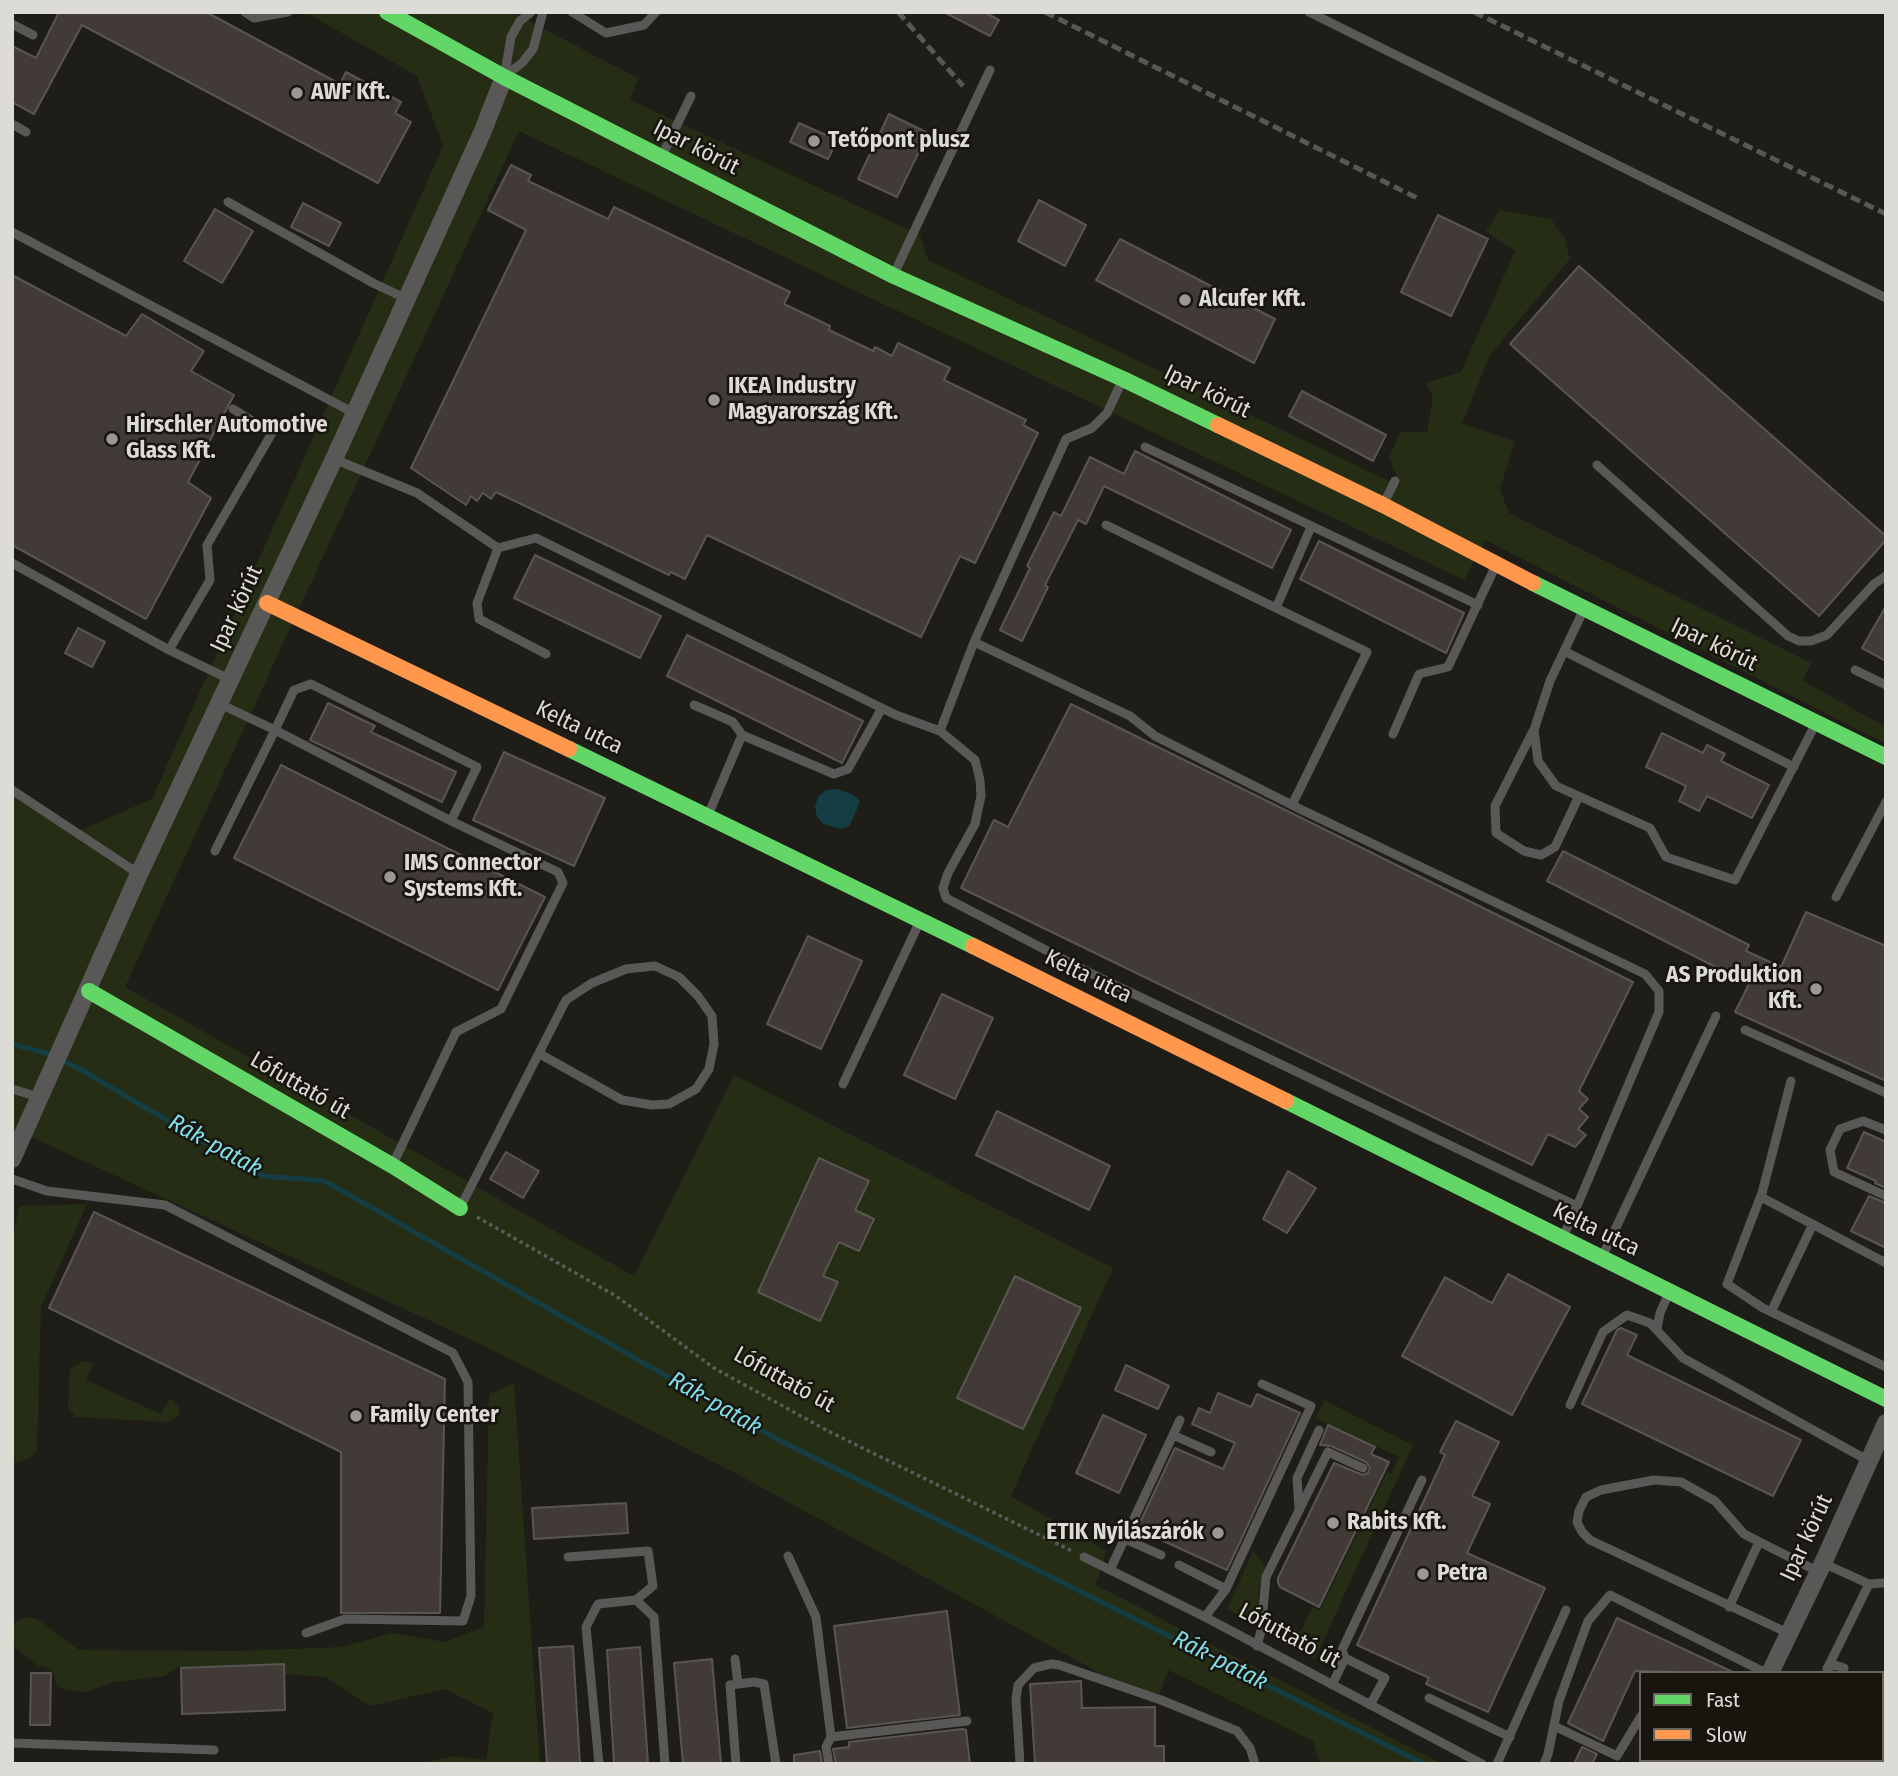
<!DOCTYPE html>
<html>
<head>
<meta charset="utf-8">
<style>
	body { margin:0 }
	#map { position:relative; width:1898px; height:1776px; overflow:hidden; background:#1e1d18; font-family:"Fira Sans Condensed",sans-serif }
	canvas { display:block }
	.frame { position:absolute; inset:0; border:14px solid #dcdbd6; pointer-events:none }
	.legend { position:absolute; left:1639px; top:1671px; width:245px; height:91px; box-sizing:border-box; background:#17150d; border:2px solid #66645d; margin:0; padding:9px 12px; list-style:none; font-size:21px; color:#dcdbd6 }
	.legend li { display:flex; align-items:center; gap:14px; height:35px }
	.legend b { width:35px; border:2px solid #66645d }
</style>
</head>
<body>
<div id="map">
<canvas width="1898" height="1776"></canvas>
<div class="frame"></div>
<ul class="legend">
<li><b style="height:9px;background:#63d668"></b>Fast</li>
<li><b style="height:9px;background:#ff974d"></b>Slow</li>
</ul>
</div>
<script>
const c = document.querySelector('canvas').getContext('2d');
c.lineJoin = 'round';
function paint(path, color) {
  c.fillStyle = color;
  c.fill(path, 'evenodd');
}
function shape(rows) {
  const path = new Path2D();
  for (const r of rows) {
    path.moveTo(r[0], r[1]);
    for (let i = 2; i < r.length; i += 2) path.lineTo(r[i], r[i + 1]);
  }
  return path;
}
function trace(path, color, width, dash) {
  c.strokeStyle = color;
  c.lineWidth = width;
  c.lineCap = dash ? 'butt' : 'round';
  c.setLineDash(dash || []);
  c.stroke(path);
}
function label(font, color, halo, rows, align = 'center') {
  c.font = font + ' "Fira Sans Condensed",sans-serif';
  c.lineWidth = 5;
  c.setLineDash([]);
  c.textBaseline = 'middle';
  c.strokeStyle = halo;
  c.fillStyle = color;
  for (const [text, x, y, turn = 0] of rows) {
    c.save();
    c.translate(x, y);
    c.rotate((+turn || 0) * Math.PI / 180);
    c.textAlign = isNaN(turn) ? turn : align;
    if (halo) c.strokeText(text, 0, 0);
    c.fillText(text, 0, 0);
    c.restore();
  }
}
paint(shape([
	[305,12,511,12,638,78,630,100,920,235,928,260,1401,487,1389,458,1400,432,1427,432,1433,398,1426,383,1461,372,1515,251,1486,231,1500,210,1551,219,1565,239,1570,259,1490,355,1462,424,1515,441,1500,489,1509,513,1811,663,1803,681,1886,727,1886,744,1485,540,1464,580,519,131,125,987,634,1276,734,1075,1113,1268,1011,1496,1106,1551,1096,1585,1442,1764,1320,1764,1313,1741,1168,1670,1156,1704,737,1474,478,1343,49,1145,17,1131,12,1141,12,785,79,831,152,799,443,146,417,76],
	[87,1204,41,1307,37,1451,28,1459,12,1464,12,1243,19,1206],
	[83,1361,94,1363,86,1380,161,1414,170,1398,179,1407,179,1415,168,1422,75,1417,68,1406,70,1369],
	[514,1383,540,1764,418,1764,454,1756,486,1760,493,1713,445,1689,370,1706,326,1677,178,1667,165,1676,115,1682,85,1692,65,1690,57,1685,51,1669,37,1665,15,1648,12,1637,14,1623,26,1617,37,1619,79,1650,238,1651,341,1647,392,1633,445,1642,484,1627,489,1394],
	[1324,1400,1413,1445,1315,1659,1269,1633,1273,1627,1280,1624,1301,1631,1312,1607,1320,1610,1387,1472,1391,1474,1399,1457,1316,1418],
	[1253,1551,1266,1568,1259,1587,1256,1626,1227,1609]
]), '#252d15');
paint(shape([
	[837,789,854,795,860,802,850,825,842,829,823,824,817,817,815,807,818,797,826,790]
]), '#153e44');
trace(shape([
	[12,1044,50,1054,81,1070,263,1176,325,1181,773,1437,1424,1764]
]), '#153e44', 5);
const building = shape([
	[59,12,206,12,340,84,346,72,401,102,395,113,411,122,378,183,82,25,34,114,12,102,12,46,36,58,59,12],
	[944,12,984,12,999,20,990,36,944,12],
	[889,114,928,133,897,197,858,179,889,114],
	[799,123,837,140,828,159,790,142,799,123],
	[511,165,531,175,528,181,608,219,614,207,790,292,784,304,830,326,829,330,873,351,875,347,892,356,898,343,950,368,944,380,1026,420,1023,425,1038,433,975,563,960,556,921,637,707,535,685,579,671,572,669,575,496,492,491,499,483,493,477,501,471,496,466,505,411,468,526,230,488,210,511,165],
	[1039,200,1086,225,1065,266,1018,241,1039,200],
	[303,203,341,223,329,246,291,227,303,203],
	[215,209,253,231,222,283,184,261,215,209],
	[1438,215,1488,239,1451,316,1401,292,1438,215],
	[1120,239,1275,319,1254,363,1096,280,1120,239],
	[1579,266,1886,536,1886,540,1819,616,1510,344,1579,266],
	[12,275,126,336,142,314,204,351,191,371,234,395,188,482,211,498,146,619,12,545,12,275],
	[1302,391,1386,435,1373,461,1289,416,1302,391],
	[1135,451,1291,530,1272,568,1104,486,1086,524,1078,520,1045,585,1048,587,1022,641,1000,630,1030,568,1027,566,1054,512,1061,516,1090,457,1124,474,1135,451],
	[1319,541,1464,613,1446,653,1300,579,1319,541],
	[535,555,661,616,640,658,514,598,535,555],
	[1886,606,1886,661,1862,648,1886,606],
	[78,628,105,642,92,667,65,653,78,628],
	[687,635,863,721,842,763,667,676,687,635],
	[328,703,375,726,371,732,456,772,442,802,310,740,328,703],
	[1071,704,1633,982,1579,1091,1588,1099,1579,1109,1588,1117,1578,1129,1586,1135,1575,1147,1548,1134,1532,1165,961,888,994,820,1008,827,1071,704],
	[1662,733,1703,753,1707,745,1725,754,1721,761,1769,785,1752,818,1707,796,1699,811,1679,801,1686,786,1646,767,1662,733],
	[504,752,605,798,574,866,473,820,504,752],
	[281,765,545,897,498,990,234,858,281,765],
	[1563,851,1749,945,1746,951,1781,967,1806,912,1886,946,1886,1081,1735,1012,1749,984,1547,881,1563,851],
	[808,936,862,961,821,1049,767,1024,808,936],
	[942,994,993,1018,955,1099,904,1075,942,994],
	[997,1111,1110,1166,1089,1210,976,1155,997,1111],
	[1864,1132,1886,1142,1886,1188,1875,1183,1876,1181,1847,1168,1864,1132],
	[506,1152,539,1171,523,1198,490,1179,506,1152],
	[819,1158,869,1181,855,1210,874,1219,859,1251,839,1242,823,1276,838,1282,820,1321,758,1292,819,1158],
	[1288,1171,1316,1188,1287,1233,1263,1219,1288,1171],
	[1869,1196,1886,1203,1886,1248,1851,1231,1869,1196],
	[94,1212,445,1379,440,1613,341,1613,341,1452,49,1308,94,1212],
	[1508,1274,1570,1307,1512,1415,1402,1356,1445,1277,1492,1303,1508,1274],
	[1015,1276,1081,1308,1023,1429,957,1398,1015,1276],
	[1621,1328,1637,1335,1627,1355,1801,1440,1773,1496,1582,1404,1617,1330,1621,1328],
	[1126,1365,1169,1386,1158,1409,1115,1390,1126,1365],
	[1218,1393,1251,1407,1257,1394,1300,1413,1227,1570,1137,1529,1175,1448,1223,1469,1235,1443,1192,1424,1199,1408,1210,1413,1218,1393],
	[1103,1415,1146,1435,1119,1493,1076,1473,1103,1415],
	[1456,1421,1499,1442,1472,1496,1490,1504,1467,1553,1545,1588,1488,1712,1426,1684,1429,1678,1357,1645,1445,1455,1440,1452,1456,1421],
	[1328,1425,1375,1447,1371,1454,1389,1462,1319,1607,1280,1587,1278,1583,1278,1578,1334,1463,1363,1475,1368,1473,1370,1468,1366,1462,1331,1446,1320,1445,1328,1425],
	[626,1503,628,1533,534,1539,532,1508,626,1503],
	[947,1611,960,1715,847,1728,834,1626,947,1611],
	[1617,1618,1735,1673,1635,1671,1603,1741,1568,1723,1617,1618],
	[573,1646,580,1764,547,1764,539,1648,573,1646],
	[640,1647,648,1764,614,1764,607,1650,640,1647],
	[712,1659,721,1764,683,1764,674,1663,712,1659],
	[284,1664,285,1710,182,1714,181,1668,284,1664],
	[31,1673,51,1673,50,1725,30,1725,31,1673],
	[1081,1681,1082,1708,1155,1707,1155,1746,1164,1746,1164,1764,1035,1764,1030,1684,1081,1681],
	[962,1729,966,1730,970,1764,836,1764,833,1749,849,1747,849,1742,962,1729],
	[1582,1747,1597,1754,1592,1764,1574,1764,1582,1747],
	[820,1751,822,1764,794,1764,794,1755,820,1751]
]);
paint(building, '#423a36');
trace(building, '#585553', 2);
trace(shape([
	[477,1217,616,1296,714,1368,828,1431,1074,1552]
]), '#5b5b59', 3.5, [3.5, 3.5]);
trace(shape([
	[245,12,254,18,288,12],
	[572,12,606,33,644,25,656,12],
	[1309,12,1886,298],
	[12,24,33,35],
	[505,73,511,37,520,21,531,12],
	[505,76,522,63,533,49,543,12],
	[12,124,26,132],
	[662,156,691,96],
	[228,202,375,284,405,298],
	[12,232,354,413],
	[894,274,990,70],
	[1145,447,1478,605],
	[334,459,417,493,498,548,536,538,896,715,940,731,975,760,980,780,981,796,975,824,948,873,943,888,946,898,1086,971,1577,1206,1563,1237],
	[1597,465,1788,636,1799,641,1811,641,1827,635,1874,584,1886,576],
	[1384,503,1395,481],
	[1106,525,1276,608,1311,527],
	[498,548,477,603,479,619,546,654],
	[12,563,169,650,231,680],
	[1276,608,1367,652,1292,805],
	[1583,611,1550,681,1534,730,1538,761,1556,786,1650,828,1666,857,1735,880,1816,723],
	[974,642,1066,439,1092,428,1107,413,1123,379],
	[169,650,210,580,207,545,272,433,233,409],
	[1564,651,1794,767],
	[1855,670,1886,685],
	[220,704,275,730,294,690,311,684,477,767,451,821],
	[694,705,733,722,742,735],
	[940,731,974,642,1130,716,1155,736,1300,809,1645,974,1659,991,1659,1012,1577,1206],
	[1533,731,1495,806,1496,833,1524,851,1541,855,1555,847,1579,796],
	[1393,734,1419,674,1448,667,1496,565],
	[12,790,139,874],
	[709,813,742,735,834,774,848,769,882,708],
	[215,851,275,730,451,821,558,872,563,883,501,1009,456,1032,393,1164],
	[1836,897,1886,802],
	[1745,1030,1886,1093],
	[1791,1081,1761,1197,1886,1263],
	[843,1084,920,921],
	[12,1089,39,1097],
	[1886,1130,1863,1121,1840,1129,1830,1150,1834,1172,1886,1196],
	[12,1179,47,1191,165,1205,453,1353,468,1382,471,1596,463,1621,345,1619,306,1633],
	[1763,1190,1727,1284,1763,1308,1886,1367],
	[461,1206,566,1000,592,983,626,969,655,966,679,977,698,996,712,1016,714,1044,709,1069,696,1089,669,1104,652,1105,622,1100,540,1054],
	[1603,1255,1716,1016],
	[1771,1312,1813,1224],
	[1657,1329,1660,1313,1668,1295],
	[1570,1405,1603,1332,1627,1315,1650,1323,1683,1358,1869,1461],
	[1173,1435,1211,1452],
	[1299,1509,1297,1478,1319,1430],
	[1125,1539,1161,1555],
	[788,1556,816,1617,831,1737,826,1747,829,1764],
	[568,1557,648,1551,653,1586,636,1600],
	[1084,1557,1205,1617,1482,1764],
	[1823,1563,1869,1584,1883,1583],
	[1179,1565,1226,1589],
	[1110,1570,1180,1420],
	[1729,1607,1759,1542],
	[1205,1617,1226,1589,1311,1406,1262,1384],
	[1790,1634,1590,1540,1582,1532,1577,1522,1579,1511,1586,1497,1601,1490,1654,1480,1681,1482,1715,1501,1744,1534,1819,1572],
	[1257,1646,1261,1631,1266,1577,1328,1452,1363,1468],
	[735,1659,738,1684],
	[1827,1668,1835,1665,1844,1668],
	[1827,1669,1869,1584],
	[1332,1685,1345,1658],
	[1429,1698,1510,1737],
	[1370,1705,1385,1678,1345,1658,1342,1650,1422,1480],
	[1554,1726,1617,1756,1641,1716],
	[831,1737,967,1721],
	[12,1743,214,1750],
	[599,1764,586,1627,598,1604,636,1600,654,1617,665,1764],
	[736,1764,730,1685,754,1682,764,1684,776,1764],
	[1020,1764,1016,1699,1018,1685,1034,1668,1051,1664,1059,1665,1161,1700,1237,1731,1250,1748,1255,1764],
	[1497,1764,1566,1610],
	[1544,1764,1548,1754,1559,1701,1588,1621,1610,1595,1766,1673],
	[1789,1764,1790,1760]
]), '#595856', 9);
trace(shape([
	[12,1159,139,874,334,459,482,133,504,77],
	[1770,1673,1823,1563,1886,1423],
	[1728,1764,1729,1760]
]), '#595856', 18);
trace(shape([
	[387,12,504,77,894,276,1123,379,1218,425],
	[1533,583,1886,757],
	[569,749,973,946],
	[89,991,393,1166,460,1208],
	[1286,1101,1886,1399]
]), '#63d668', 16);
trace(shape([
	[1218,425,1383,505,1533,583],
	[267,603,569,749],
	[973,946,1286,1101]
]), '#ff974d', 16);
trace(shape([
	[898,12,963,86],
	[1045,12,1417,198],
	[1474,12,1886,214]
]), '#575754', 5, [10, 5]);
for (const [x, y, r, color] of [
	[297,93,7,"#9a9894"],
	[814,141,7,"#9a9894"],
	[1185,300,7,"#9a9894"],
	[714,400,7,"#9a9894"],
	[112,439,7,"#9a9894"],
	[390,877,7,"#9a9894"],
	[1816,989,7,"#9a9894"],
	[356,1416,7,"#9a9894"],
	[1333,1523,7,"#9a9894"],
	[1218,1533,7,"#9a9894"],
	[1423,1574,7,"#9a9894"]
]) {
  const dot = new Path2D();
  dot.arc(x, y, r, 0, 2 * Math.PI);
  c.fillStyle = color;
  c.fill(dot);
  trace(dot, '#17150d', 2.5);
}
label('bold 23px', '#dcdbd6', '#17150d', [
	["AWF Kft.",311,93],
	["Tetőpont plusz",828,141],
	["Alcufer Kft.",1199,300],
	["IKEA Industry",728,387],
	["Magyarország Kft.",728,413],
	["Hirschler Automotive",126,426],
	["Glass Kft.",126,452],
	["IMS Connector",404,864],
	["Systems Kft.",404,890],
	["AS Produktion",1802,976,"right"],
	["Kft.",1802,1002,"right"],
	["Family Center",370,1416],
	["Rabits Kft.",1347,1523],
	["ETIK Nyílászárók",1204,1533,"right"],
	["Petra",1437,1574]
], 'left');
label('23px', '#dcdbd6', '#17150d', [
	["Ipar körút",696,148,27],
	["Ipar körút",1207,392,26],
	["Ipar körút",237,609,-65],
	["Ipar körút",1714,645,26],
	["Kelta utca",579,728,26],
	["Kelta utca",1088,977,26],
	["Lófuttató út",300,1086,30],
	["Kelta utca",1596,1230,26],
	["Lófuttató út",784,1380,29],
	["Ipar körút",1807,1538,-65],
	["Lófuttató út",1289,1636,28]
]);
label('italic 24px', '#80deed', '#17150d', [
	["Rák-patak",215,1146,29],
	["Rák-patak",715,1404,30],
	["Rák-patak",1220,1661,27]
]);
</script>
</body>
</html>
